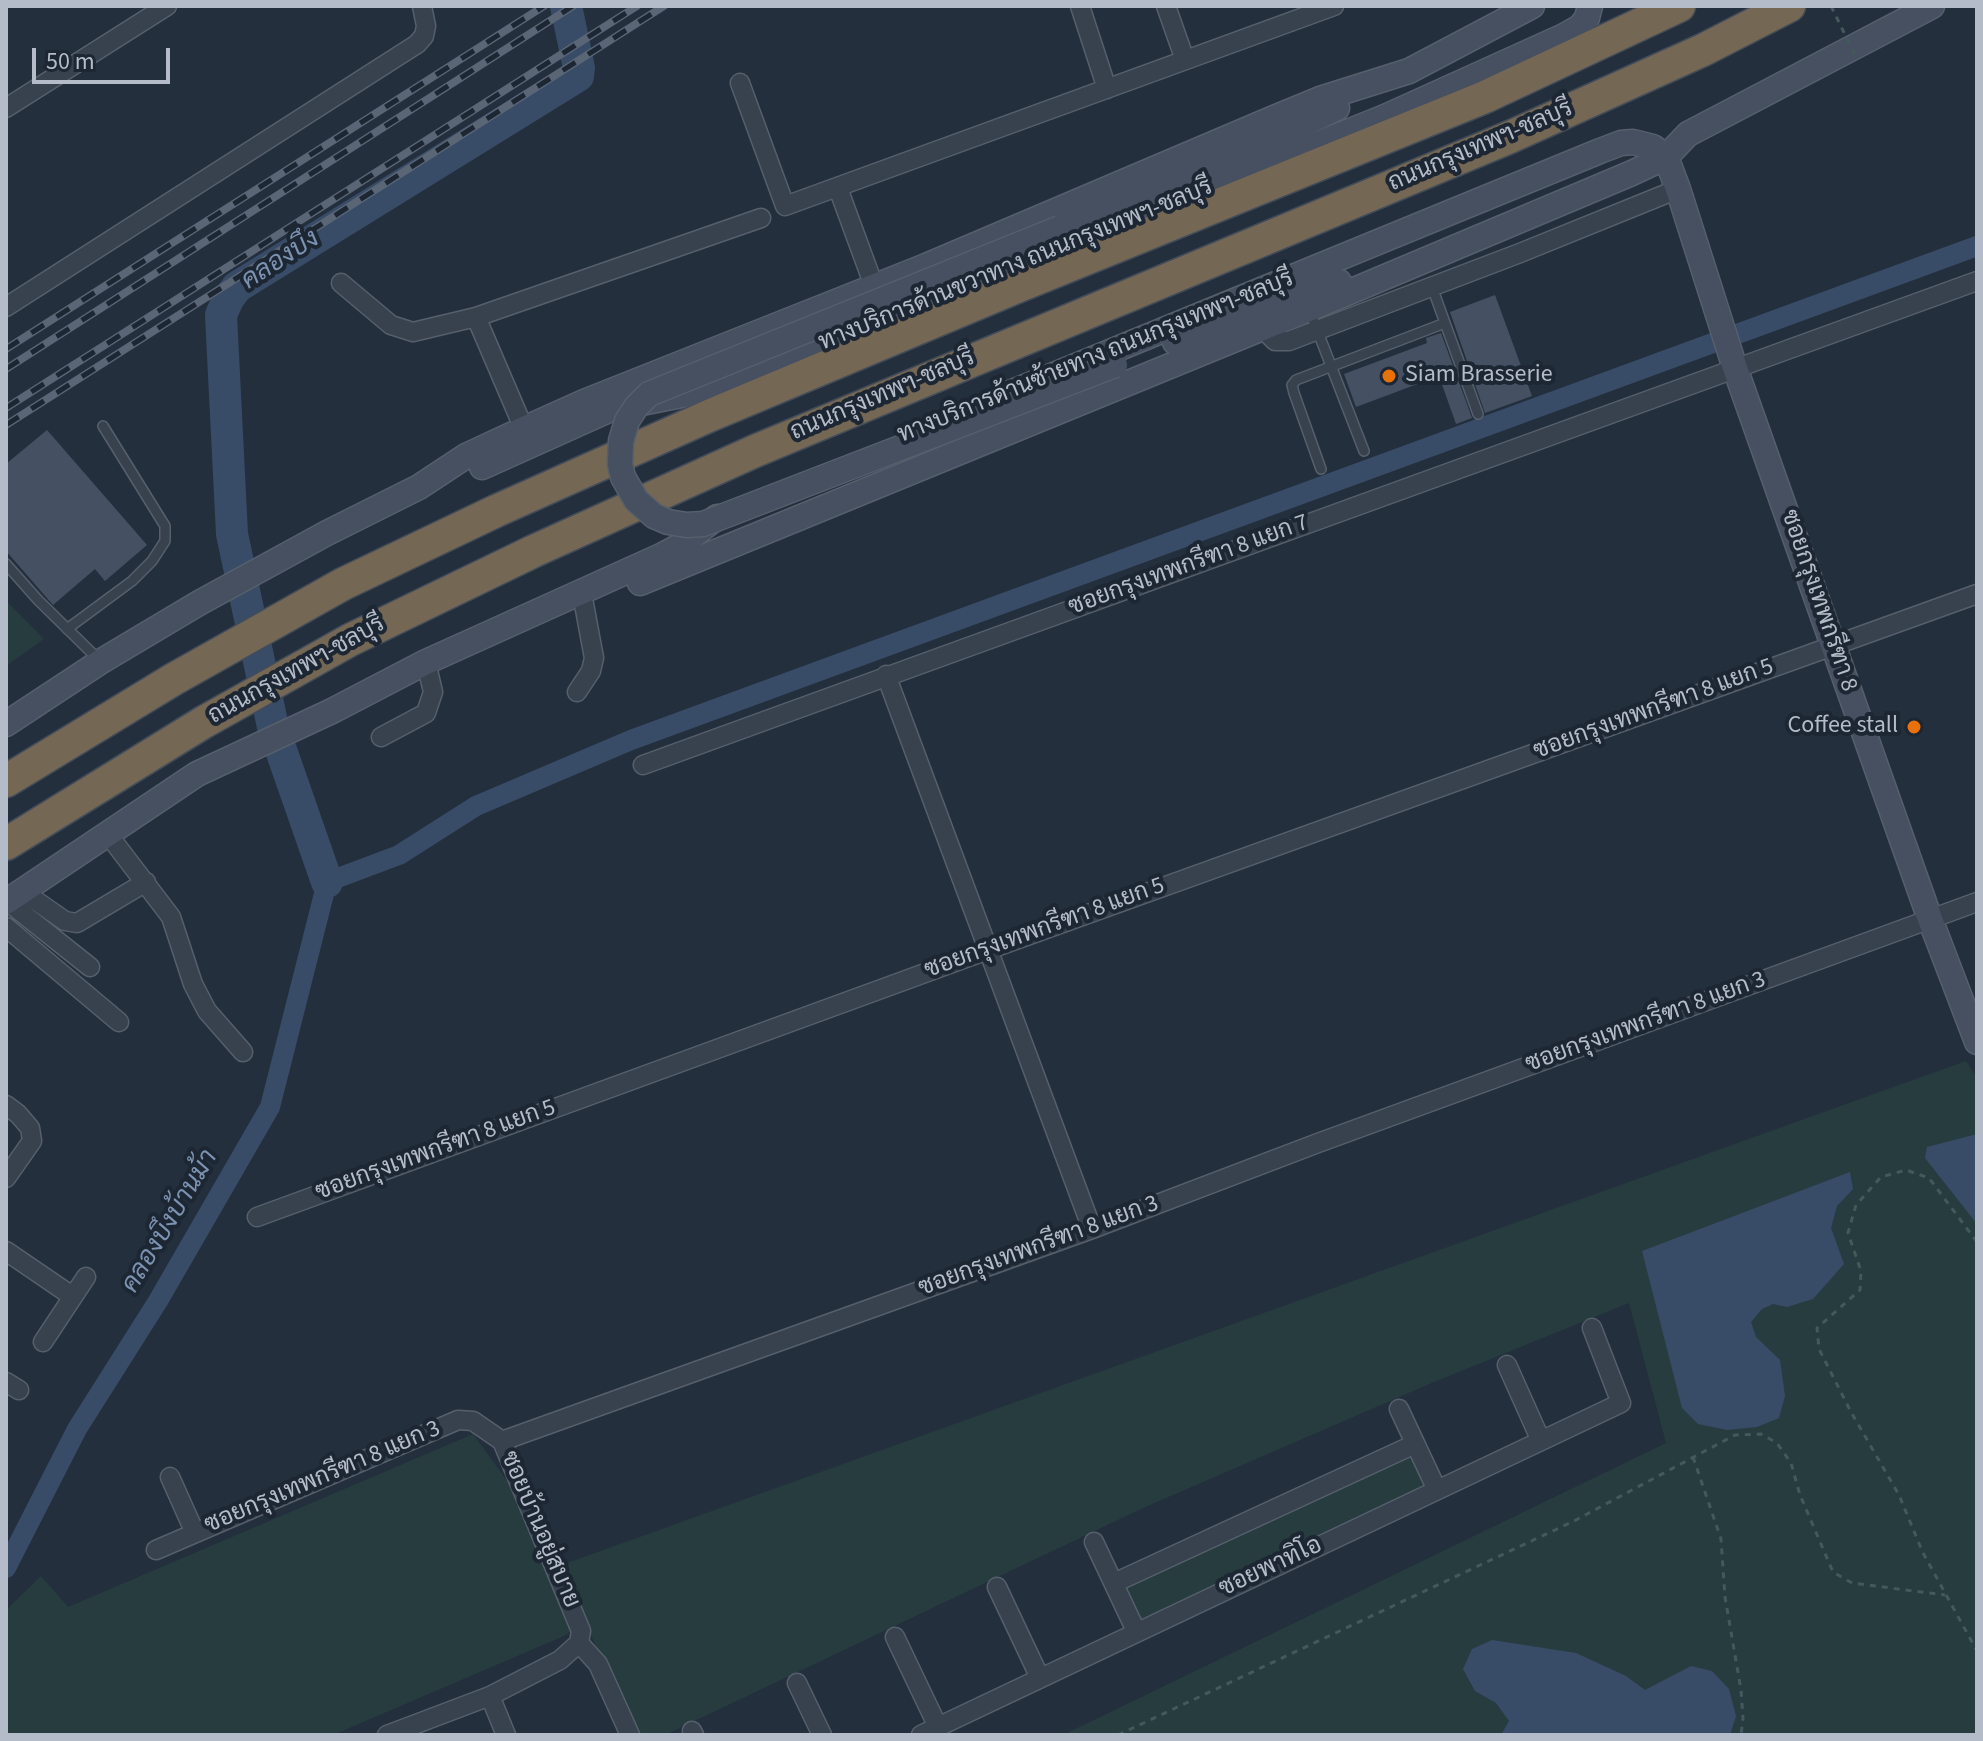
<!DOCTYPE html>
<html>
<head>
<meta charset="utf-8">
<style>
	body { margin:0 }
	#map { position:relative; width:1983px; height:1741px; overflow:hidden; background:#242f3e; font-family:"Source Sans 3",sans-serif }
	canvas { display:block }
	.frame { position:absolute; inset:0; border:8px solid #b4bcc9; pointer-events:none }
	.scale { position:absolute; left:32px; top:48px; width:138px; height:36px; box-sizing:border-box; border:4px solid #b4bcc9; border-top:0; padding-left:10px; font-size:24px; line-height:28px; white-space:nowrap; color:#b4bcc9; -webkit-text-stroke:6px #1d2633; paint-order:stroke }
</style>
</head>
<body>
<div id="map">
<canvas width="1983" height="1741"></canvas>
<div class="frame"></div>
<div class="scale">50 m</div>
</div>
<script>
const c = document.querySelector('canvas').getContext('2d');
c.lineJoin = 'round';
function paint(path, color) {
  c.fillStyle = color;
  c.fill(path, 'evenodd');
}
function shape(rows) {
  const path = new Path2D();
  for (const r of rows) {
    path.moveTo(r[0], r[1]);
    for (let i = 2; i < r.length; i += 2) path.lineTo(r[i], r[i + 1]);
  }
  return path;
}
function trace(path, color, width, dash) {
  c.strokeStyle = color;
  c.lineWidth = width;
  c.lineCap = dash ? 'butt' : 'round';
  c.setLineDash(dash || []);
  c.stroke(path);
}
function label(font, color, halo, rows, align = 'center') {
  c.font = font + ' "Source Sans 3",Sarabun,sans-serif';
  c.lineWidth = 8;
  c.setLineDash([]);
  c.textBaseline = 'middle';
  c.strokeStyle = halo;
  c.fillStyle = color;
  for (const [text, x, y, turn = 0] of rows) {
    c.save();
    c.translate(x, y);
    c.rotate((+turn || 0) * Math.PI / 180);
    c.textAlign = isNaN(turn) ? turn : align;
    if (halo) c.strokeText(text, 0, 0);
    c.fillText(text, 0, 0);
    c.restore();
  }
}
paint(shape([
	[6,601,44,639,6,666],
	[1966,1061,1977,1078,1977,1735,1063,1735,1666,1443,1629,1303,1434,1382,1143,1508,665,1735,641,1735,584,1622,564,1636,333,1735,6,1735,6,1610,41,1576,68,1607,473,1434,567,1563],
	[1413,1453,1428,1487,1142,1621,1124,1585]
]), '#263c3f');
paint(shape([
	[1977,1134,1977,1224,1925,1158,1927,1147],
	[1850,1172,1853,1189,1837,1206,1831,1228,1844,1264,1813,1299,1787,1307,1773,1304,1762,1309,1751,1322,1756,1337,1780,1360,1785,1396,1779,1418,1757,1427,1727,1430,1698,1424,1682,1408,1642,1251],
	[1492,1640,1576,1653,1626,1676,1645,1690,1691,1666,1712,1671,1729,1689,1736,1716,1730,1735,1501,1735,1509,1721,1496,1703,1475,1691,1463,1669,1472,1649]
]), '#394c67');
trace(shape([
	[6,1568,77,1429,158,1301,270,1107,327,882,399,855,476,806,631,740,1977,246]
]), '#394c67', 20);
trace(shape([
	[327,882,273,727,232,534,221,315,228,299,237,287,578,76,579,68,566,6]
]), '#394c67', 32);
paint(shape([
	[1495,295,1532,396,1485,413,1450,312],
	[1441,333,1472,418,1456,424,1439,376,1356,407,1344,374,1427,343,1426,338],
	[47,430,147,545,105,581,95,569,53,605,6,551,6,464]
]), '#455162');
const lane = shape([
	[1432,287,1478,414],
	[1309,309,1364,451],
	[1321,469,1294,393,1292,385,1296,380,1445,323],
	[6,564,38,600,98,659],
	[67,629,132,581,152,561,165,541,165,526,103,426]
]);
const street = shape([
	[1080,6,1107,89],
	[1166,6,1185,60],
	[740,83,785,206,1334,6],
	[6,108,167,6],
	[838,188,874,286],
	[341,283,391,325,413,332,476,317,761,218],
	[6,307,417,44,424,36,426,26,422,6],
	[476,317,524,429],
	[1262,328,1275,341,1289,341,1520,253,1678,189],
	[886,675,1092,1229],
	[577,692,591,671,594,658,584,604],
	[381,737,426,713,433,692,426,662],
	[643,765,1977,281],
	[107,833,171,917,193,984,207,1011,243,1052],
	[22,891,65,921,77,923,146,882],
	[7,901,90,967],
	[6,927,119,1022],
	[6,1105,18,1114,30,1128,32,1141,6,1178],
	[257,1217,988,950,1977,594],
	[6,1251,72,1296],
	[43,1342,86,1277],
	[1507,1365,1541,1441],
	[6,1382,19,1390],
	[1399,1409,1437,1490],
	[170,1477,195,1533],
	[1094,1542,1136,1631],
	[156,1550,458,1420,473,1421,502,1441,1092,1229,1318,1143,1977,902],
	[1114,1583,1415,1444],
	[997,1587,1040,1678],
	[895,1637,938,1727],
	[579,1643,598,1664,630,1735],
	[797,1683,822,1735],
	[490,1696,506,1735],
	[692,1731,694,1735],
	[387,1735,490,1696,560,1660,579,1643,581,1631,502,1441],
	[921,1735,1621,1403,1592,1328]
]);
const secondary = shape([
	[1060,228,1237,156,1337,108],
	[1175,342,1339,282],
	[1005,395,1600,151,1621,143,1633,142,1653,147,1666,157,1678,189,1735,368,1930,919,1977,1042],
	[482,467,611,409,697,392,747,373,1385,117,1564,36,1580,27,1587,18,1590,6],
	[640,583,1309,309,1632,173,1666,157,1688,134,1932,6],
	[6,724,100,662,199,603,327,533,419,487,466,456,524,429,584,402,926,266,1274,118,1320,99,1409,71,1532,6],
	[6,902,197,774,332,711,426,662,663,555,678,547,717,517]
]);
const highway = shape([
	[6,781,174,679,343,584,496,511,711,415,1019,286,1485,97,1679,6],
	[6,844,204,722,350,640,534,551,755,451,1510,137,1703,50,1789,6]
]);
trace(lane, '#565f6c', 12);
trace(street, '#565f6c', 21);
trace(secondary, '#565f6c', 27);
trace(highway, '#434c59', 35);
trace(shape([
	[1977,1242,1929,1178,1906,1170,1881,1177,1856,1205,1848,1233,1861,1271,1860,1290,1817,1328,1819,1349,1851,1412,1899,1495,1923,1553,1977,1651],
	[1693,1457,1721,1539,1725,1597,1741,1690,1743,1718,1741,1735],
	[1118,1735,1574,1521,1735,1435,1761,1434,1777,1443,1791,1463,1800,1495,1833,1572,1852,1583,1945,1595]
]), '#44595c', 3, [6, 6]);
trace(lane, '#38414e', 9);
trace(street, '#38414e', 18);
trace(secondary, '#465061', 24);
trace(highway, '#746855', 32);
const rail = shape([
	[6,349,544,6],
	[6,369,573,6],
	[6,408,637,6],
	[6,425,664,6]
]);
trace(rail, '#5a6575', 8);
trace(rail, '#1d2633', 5, [15]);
const secondaryBridge = shape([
	[1060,228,649,394,636,407,627,421,621,441,620,464,623,477,636,500,654,516,668,522,687,525,703,524,1115,365]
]);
trace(secondaryBridge, '#565f6c', 27, []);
trace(shape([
	[1831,6,1855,55]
]), '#44595c', 3, [6, 6]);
trace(secondaryBridge, '#465061', 24);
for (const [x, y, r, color] of [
	[1389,376,8,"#e8710a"],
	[1914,727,8,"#e8710a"]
]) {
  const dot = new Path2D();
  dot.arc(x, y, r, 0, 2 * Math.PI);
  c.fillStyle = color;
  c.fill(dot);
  trace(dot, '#1d2633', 3);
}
label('24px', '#b4bcc9', '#1d2633', [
	["ถนนกรุงเทพฯ-ชลบุรี",1481,147,-23],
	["ทางบริการด้านขวาทาง ถนนกรุงเทพฯ-ชลบุรี",1016,266,-22],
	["ทางบริการด้านซ้ายทาง ถนนกรุงเทพฯ-ชลบุรี",1096,358,-22],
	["ถนนกรุงเทพฯ-ชลบุรี",883,396,-23],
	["ซอยกรุงเทพกรีฑา 8 แยก 7",1189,566,-20],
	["ซอยกรุงเทพกรีฑา 8",1818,601,71],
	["ถนนกรุงเทพฯ-ชลบุรี",297,671,-29],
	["ซอยกรุงเทพกรีฑา 8 แยก 5",1654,710,-20],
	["ซอยกรุงเทพกรีฑา 8 แยก 5",1045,929,-20],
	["ซอยกรุงเทพกรีฑา 8 แยก 3",1646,1023,-20],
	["ซอยกรุงเทพกรีฑา 8 แยก 5",436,1151,-20],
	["ซอยกรุงเทพกรีฑา 8 แยก 3",1039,1247,-20],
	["ซอยกรุงเทพกรีฑา 8 แยก 3",323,1478,-23],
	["ซอยบ้านอยู่สบาย",539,1530,67],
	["ซอยพาทิโอ",1271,1568,-25]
]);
label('24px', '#b4bcc9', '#1d2633', [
	["Siam Brasserie",1405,376],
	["Coffee stall",1898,727,"right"]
], 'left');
label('italic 26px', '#7c92b1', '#1d2633', [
	["คลองบึง",281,261,-33],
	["คลองบึงบ้านม้า",171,1222,-59]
]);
</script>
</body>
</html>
